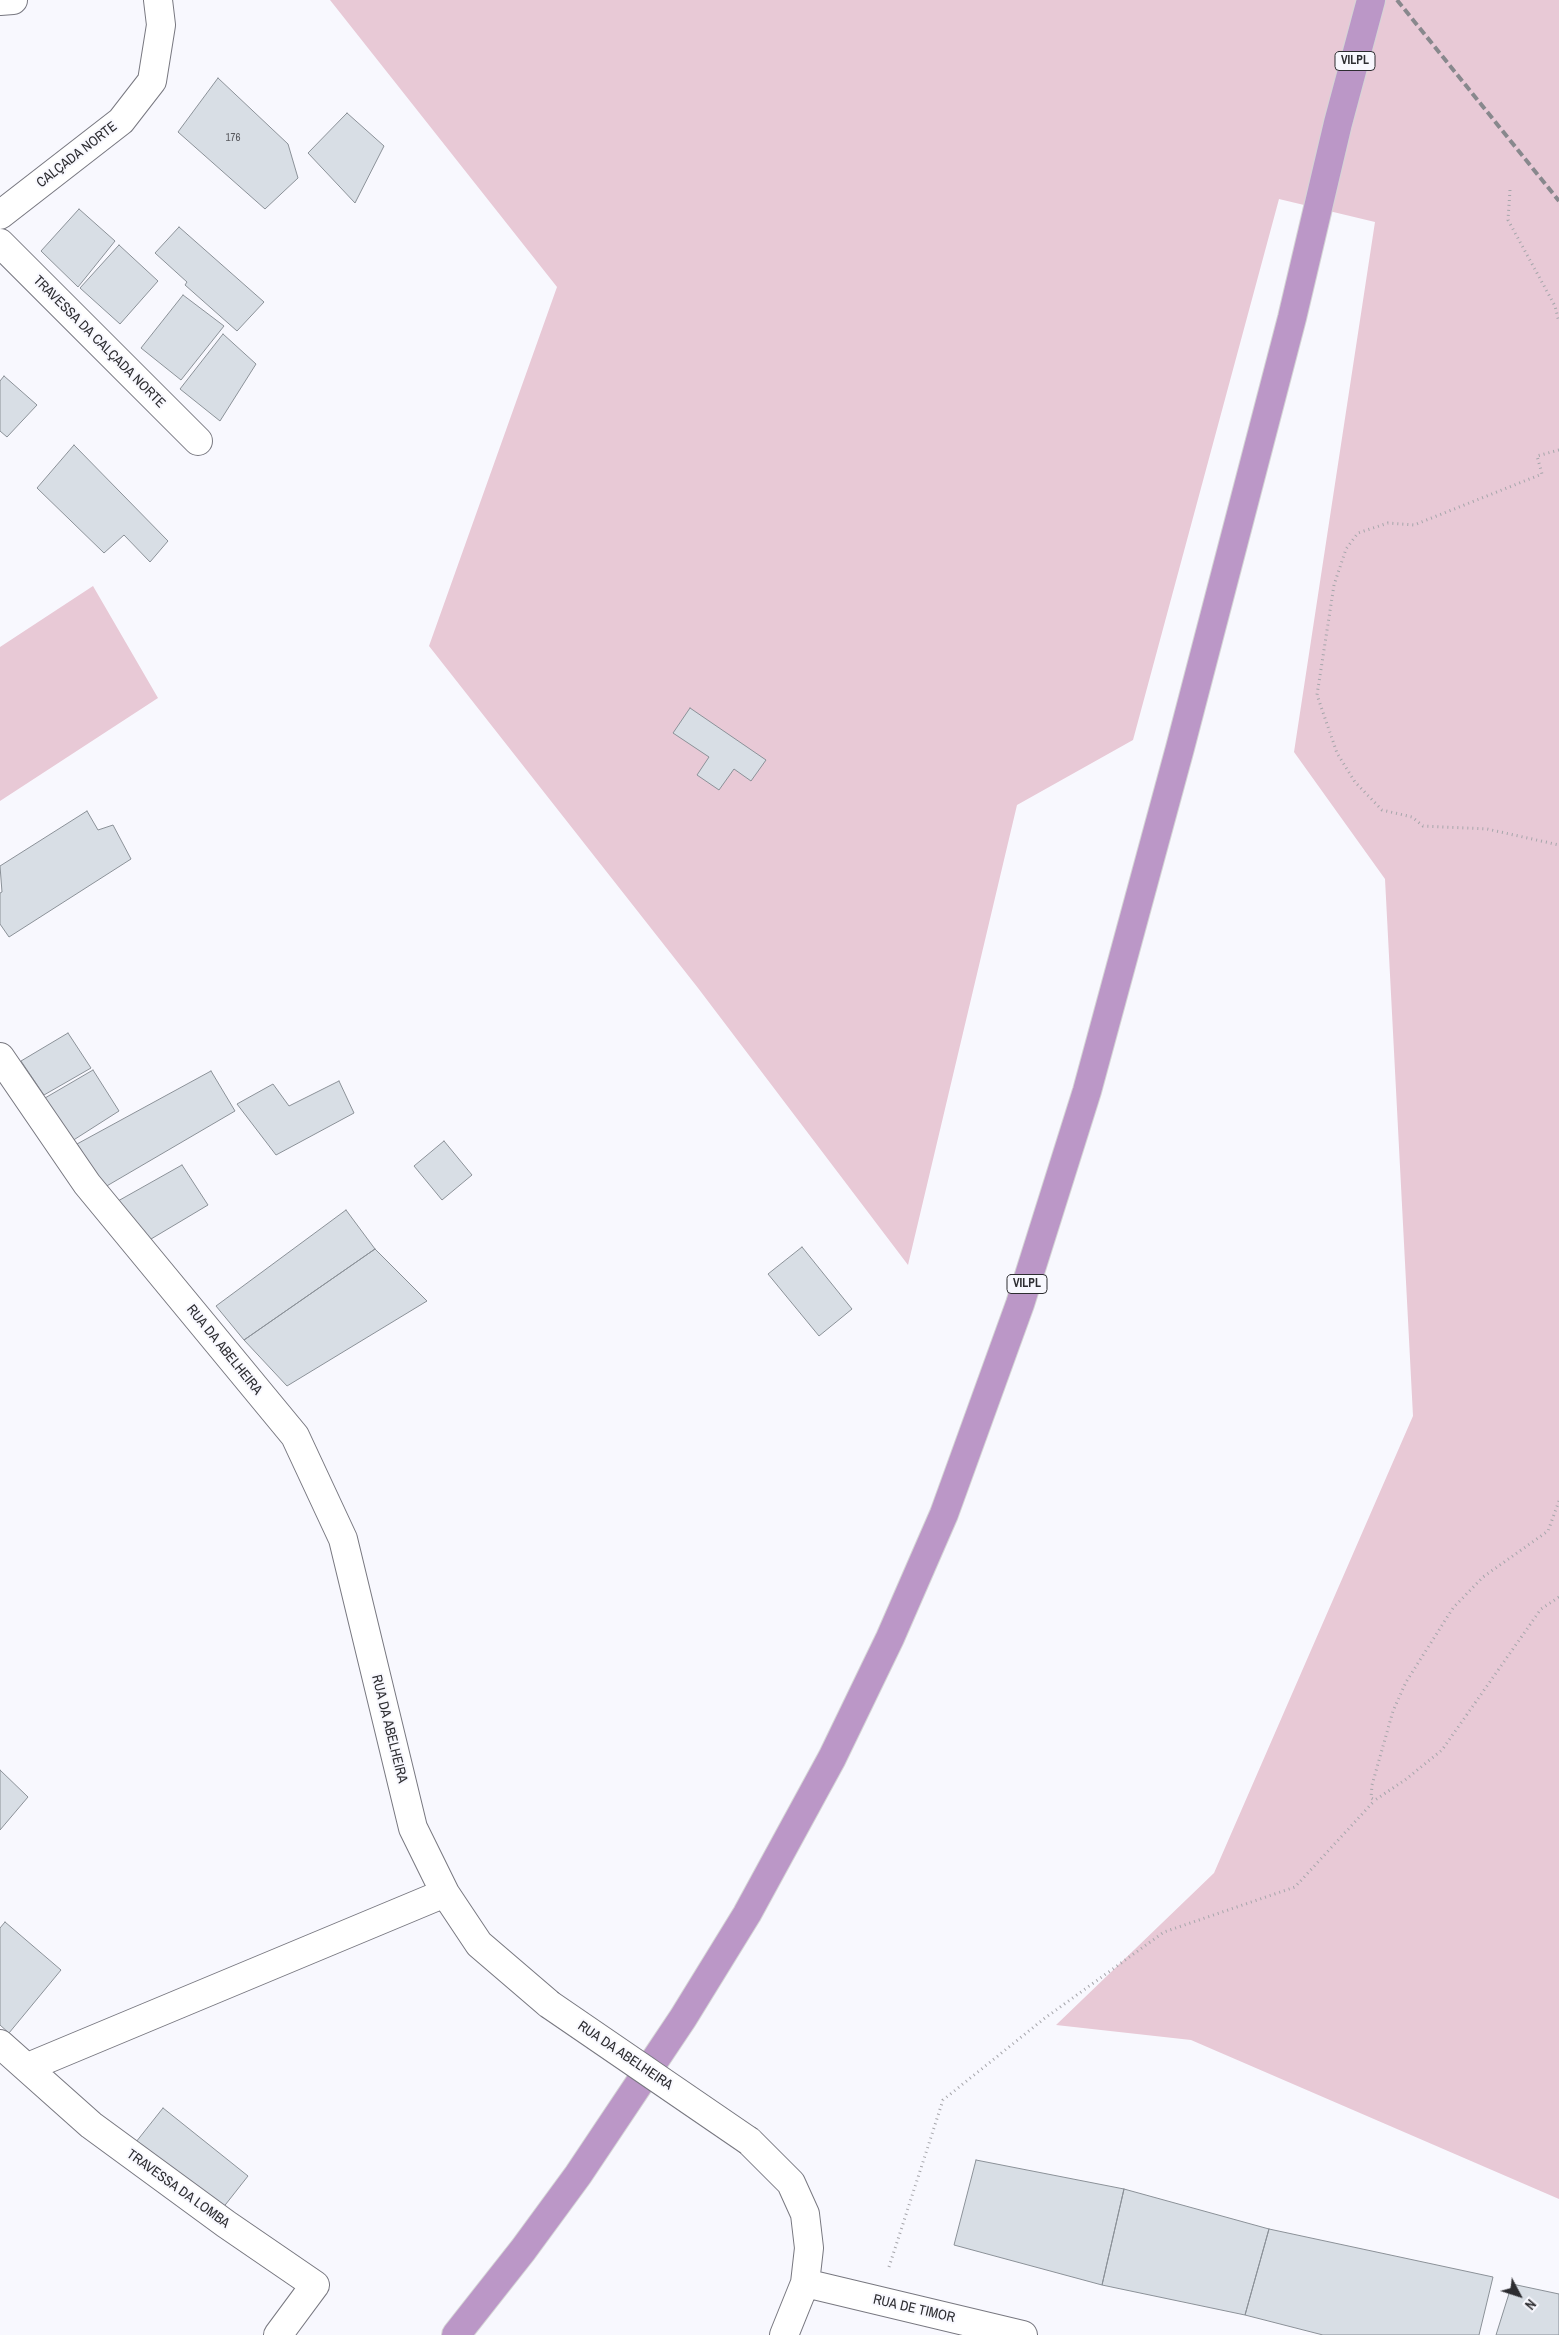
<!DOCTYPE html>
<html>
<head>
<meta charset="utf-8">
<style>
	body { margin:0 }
	#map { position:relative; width:1559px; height:2335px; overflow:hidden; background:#f8f8fe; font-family:"Archivo Narrow",sans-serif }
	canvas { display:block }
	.north { position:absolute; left:1494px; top:2270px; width:50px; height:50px; -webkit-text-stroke:4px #f8f8fe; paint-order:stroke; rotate:130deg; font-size:14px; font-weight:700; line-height:20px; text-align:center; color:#2d2d31 }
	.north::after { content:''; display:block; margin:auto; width:18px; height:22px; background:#2d2d31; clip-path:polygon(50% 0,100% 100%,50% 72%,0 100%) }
</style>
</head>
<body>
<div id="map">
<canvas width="1559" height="2335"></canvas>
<div class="north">N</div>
</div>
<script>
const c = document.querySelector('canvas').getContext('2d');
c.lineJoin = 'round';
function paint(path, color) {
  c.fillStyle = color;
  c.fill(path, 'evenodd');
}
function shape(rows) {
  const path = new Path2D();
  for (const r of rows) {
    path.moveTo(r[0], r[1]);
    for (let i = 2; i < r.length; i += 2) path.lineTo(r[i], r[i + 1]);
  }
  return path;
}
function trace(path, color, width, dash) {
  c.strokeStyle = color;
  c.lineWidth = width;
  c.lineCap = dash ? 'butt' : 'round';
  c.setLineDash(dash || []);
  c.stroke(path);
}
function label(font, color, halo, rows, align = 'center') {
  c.font = font + ' "Archivo Narrow",sans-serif';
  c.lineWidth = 4;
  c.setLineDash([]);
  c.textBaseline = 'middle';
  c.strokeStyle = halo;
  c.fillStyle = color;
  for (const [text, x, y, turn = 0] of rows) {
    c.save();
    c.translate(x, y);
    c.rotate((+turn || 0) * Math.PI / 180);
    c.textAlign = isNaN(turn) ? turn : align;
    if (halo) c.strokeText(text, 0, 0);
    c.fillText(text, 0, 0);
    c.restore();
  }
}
paint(shape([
	[330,0,1559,0,1559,2199,1191,2040,1056,2025,1214,1873,1413,1416,1385,879,1294,752,1375,222,1279,199,1133,740,1017,805,908,1265,698,988,429,646,557,287],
	[93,586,158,698,0,801,0,647]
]), '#e8c9d6');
const building = shape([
	[218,78,288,144,298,178,265,209,178,132,218,78],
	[347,113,384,146,355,203,308,153,347,113],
	[79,209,115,241,78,287,41,251,79,209],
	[179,227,264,302,237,331,185,285,187,282,155,253,179,227],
	[119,245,158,281,120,324,80,288,119,245],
	[183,295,224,326,181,380,141,348,183,295],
	[223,334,256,364,220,421,180,389,223,334],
	[4,376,37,405,7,437,0,431,0,381,4,376],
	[74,445,168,541,150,562,124,535,104,553,37,488,74,445],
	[690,708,766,760,751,781,734,769,719,790,697,775,709,757,673,733,690,708],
	[87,811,98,830,113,825,131,859,9,937,0,924,0,893,2,892,0,866,87,811],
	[68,1033,91,1068,44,1095,21,1061,68,1033],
	[93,1070,119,1111,72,1141,45,1098,93,1070],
	[211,1071,235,1111,105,1187,77,1144,211,1071],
	[339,1081,354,1113,276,1155,237,1104,273,1084,289,1106,339,1081],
	[444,1141,472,1175,442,1200,414,1166,444,1141],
	[182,1165,208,1205,146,1242,118,1201,182,1165],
	[346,1210,375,1249,244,1340,216,1306,346,1210],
	[802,1247,852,1309,819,1336,768,1274,802,1247],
	[375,1249,427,1301,287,1386,244,1340,375,1249],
	[0,1770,28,1797,0,1830,0,1770],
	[5,1922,61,1970,9,2033,0,2025,0,1928,5,1922],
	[163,2108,248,2176,222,2209,136,2142,163,2108],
	[976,2160,1124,2189,1102,2285,954,2245,976,2160],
	[1124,2189,1269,2229,1245,2315,1102,2285,1124,2189],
	[1269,2229,1493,2277,1479,2335,1323,2335,1245,2315,1269,2229],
	[1512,2284,1559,2294,1559,2335,1496,2335,1512,2284]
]);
paint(building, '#d8dee5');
trace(building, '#8b9198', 1);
const minor = shape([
	[0,215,121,121,152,81,161,25,158,0],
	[0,243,198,441],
	[0,1057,87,1184,295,1436,343,1539,413,1828,445,1893,479,1944,549,2004],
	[0,2044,91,2125,226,2224,315,2285,278,2335],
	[28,2067,445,1893],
	[749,2141,791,2183,805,2214,809,2248,805,2283,784,2335],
	[805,2283,1023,2335]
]);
const secondary = shape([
	[0,1,13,0]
]);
const trunk = shape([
	[456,2335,523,2250,578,2175,683,2018,747,1914,832,1758,890,1638,944,1514,1020,1304,1087,1091,1180,748,1292,318,1338,123,1371,0]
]);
trace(minor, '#787880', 30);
trace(secondary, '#787880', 30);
trace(trunk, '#d5d5d6', 30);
trace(shape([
	[1510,190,1508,220,1555,306,1559,322],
	[1559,450,1537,456,1542,474,1414,525,1388,523,1358,533,1346,549,1334,585,1317,695,1337,753,1355,782,1382,810,1412,817,1423,826,1487,829,1559,845],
	[1559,1501,1548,1531,1483,1577,1453,1608,1406,1682,1393,1711,1372,1785,1371,1798,1375,1800,1405,1780,1442,1750,1541,1609,1559,1597],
	[889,2267,943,2100,1045,2018,1164,1932,1295,1887,1375,1800]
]), '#a6a6ab', 3, [1, 4]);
trace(minor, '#fff', 28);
trace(secondary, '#fff', 28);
trace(trunk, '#bb97c7', 28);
trace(shape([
	[1397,0,1559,201]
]), '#88888d', 4, [8, 4]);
const minorBridge = shape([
	[549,2004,749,2141]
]);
trace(minorBridge, '#787880', 30, []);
trace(minorBridge, '#fff', 28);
label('11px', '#58595e', null, [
	["176",233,138]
]);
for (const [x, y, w] of [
	[1355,61,40],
	[1027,1284,40]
]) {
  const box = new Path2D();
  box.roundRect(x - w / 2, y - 9.5, w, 19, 4);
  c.fillStyle = '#f8f8fe';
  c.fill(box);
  trace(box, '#2d2d31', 1);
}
label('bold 12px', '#2d2d31', null, [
	["VILPL",1355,61],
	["VILPL",1027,1284]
]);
label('14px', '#2d2d31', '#f8f8fe', [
	["CALÇADA NORTE",77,155,-38],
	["TRAVESSA DA CALÇADA NORTE",99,342,45],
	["RUA DA ABELHEIRA",224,1350,51],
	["RUA DA ABELHEIRA",389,1729,76],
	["RUA DA ABELHEIRA",625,2056,34],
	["TRAVESSA DA LOMBA",178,2189,36],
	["RUA DE TIMOR",914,2309,13]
]);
</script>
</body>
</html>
